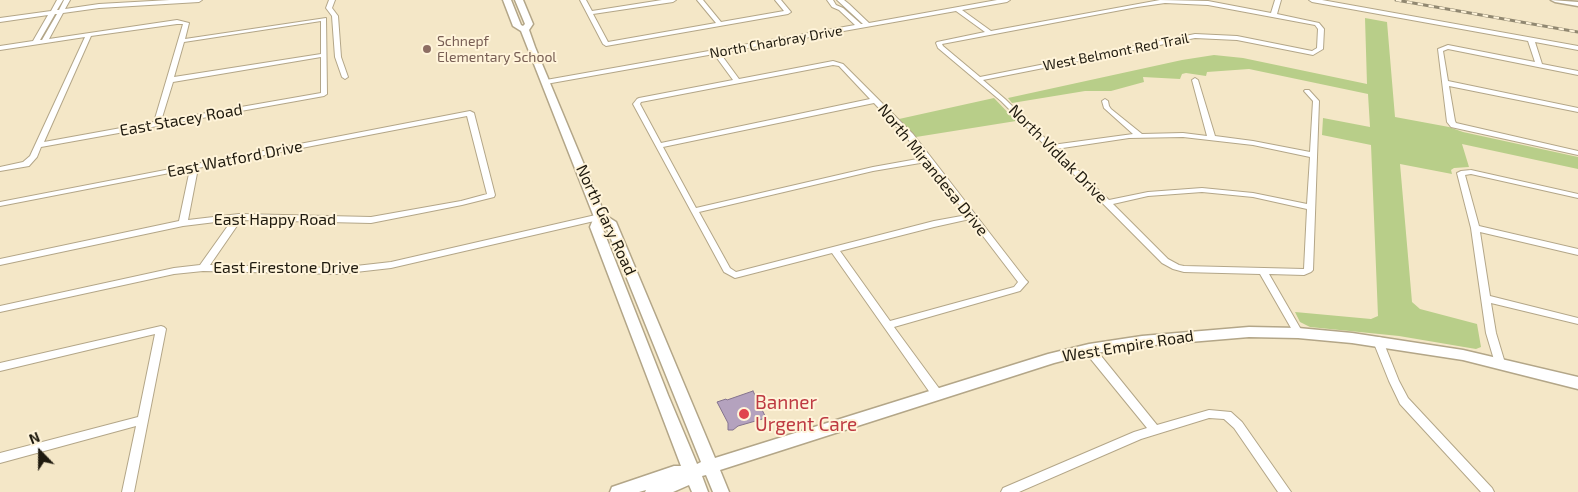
<!DOCTYPE html>
<html>
<head>
<meta charset="utf-8">
<style>
	body { margin:0 }
	#map { position:relative; width:1578px; height:492px; overflow:hidden; background:#f4e7c7; font-family:"Exo 2",sans-serif }
	canvas { display:block }
	.north { position:absolute; left:15px; top:427px; width:50px; height:50px; -webkit-text-stroke:4px #fff4da; paint-order:stroke; rotate:338deg; font-size:14px; font-weight:700; line-height:20px; text-align:center; color:#1f1a0e }
	.north::after { content:''; display:block; margin:auto; width:18px; height:22px; background:#1f1a0e; clip-path:polygon(50% 0,100% 100%,50% 72%,0 100%) }
</style>
</head>
<body>
<div id="map">
<canvas width="1578" height="492"></canvas>
<div class="north">N</div>
</div>
<script>
const c = document.querySelector('canvas').getContext('2d');
c.lineJoin = 'round';
function paint(path, color) {
  c.fillStyle = color;
  c.fill(path, 'evenodd');
}
function shape(rows) {
  const path = new Path2D();
  for (const r of rows) {
    path.moveTo(r[0], r[1]);
    for (let i = 2; i < r.length; i += 2) path.lineTo(r[i], r[i + 1]);
  }
  return path;
}
function trace(path, color, width, dash) {
  c.strokeStyle = color;
  c.lineWidth = width;
  c.lineCap = dash ? 'butt' : 'round';
  c.setLineDash(dash || []);
  c.stroke(path);
}
function label(font, color, halo, rows, align = 'center') {
  c.font = font + ' "Exo 2",sans-serif';
  c.lineWidth = 4;
  c.setLineDash([]);
  c.textBaseline = 'middle';
  c.strokeStyle = halo;
  c.fillStyle = color;
  for (const [text, x, y, turn = 0] of rows) {
    c.save();
    c.translate(x, y);
    c.rotate((+turn || 0) * Math.PI / 180);
    c.textAlign = isNaN(turn) ? turn : align;
    if (halo) c.strokeText(text, 0, 0);
    c.fillText(text, 0, 0);
    c.restore();
  }
}
paint(shape([
	[1365,18,1387,22,1395,117,1449,127,1463,132,1578,157,1578,169,1462,144,1469,167,1454,168,1451,170,1452,174,1400,164,1412,302,1420,309,1477,324,1481,347,1476,349,1399,336,1310,327,1300,322,1295,312,1371,319,1378,316,1371,145,1322,135,1323,118,1370,127,1368,94,1249,69,1207,72,1206,76,1186,73,1182,74,1180,79,1143,77,1144,82,1111,91,1085,91,1012,103,1008,98,1182,60,1214,55,1243,58,1367,84],
	[994,98,1016,121,916,137,899,119]
]), '#b8ce89');
const building = shape([
	[753,391,766,418,738,426,733,430,728,430,728,423,717,402,726,399,727,400,753,391]
]);
paint(building, '#b4a2be');
trace(building, '#84738d', 1);
const street = shape([
	[57,0,63,0,57,10,59,10,64,0,70,0,65,9,99,4,170,0,202,0,199,2,99,8,63,13,49,39,177,20,189,23,185,39,326,18,327,94,324,96,41,147,37,157,29,166,0,171,0,167,23,162,30,156,85,37,0,50,0,46,33,41,48,15,0,22,0,18,51,11,57,0],
	[55,14,57,14,42,40,40,40,55,14],
	[321,21,321,54,174,77,184,42,321,21],
	[177,24,183,24,154,122,44,142,91,36,177,24],
	[321,57,321,93,161,121,173,82,321,57],
	[329,0,335,0,332,8,338,16,341,57,348,77,345,79,342,77,335,57,332,16,326,8,329,0],
	[580,0,586,0,592,11,662,0,676,0,673,2,593,14,608,42,716,23,697,0,703,0,721,22,784,11,775,0,781,0,791,12,788,14,606,46,603,44,580,0],
	[827,0,833,0,836,5,843,8,861,24,863,24,837,0,844,0,849,4,869,23,997,0,1010,0,1007,2,962,10,991,31,1160,0,1208,1,1271,13,1275,0,1281,0,1277,14,1319,23,1324,29,1323,49,1313,55,1237,40,1195,38,983,80,1005,99,1052,145,1133,134,1104,108,1102,101,1105,99,1108,101,1109,106,1111,109,1142,134,1183,133,1207,136,1192,80,1195,78,1198,80,1215,136,1253,141,1310,152,1313,101,1304,91,1305,90,1309,90,1319,101,1313,270,1311,272,1304,275,1269,274,1303,333,1301,335,1295,335,1260,274,1184,272,1173,269,1162,263,1001,101,938,48,936,43,937,42,985,32,956,11,720,53,739,79,833,61,843,64,913,134,1026,280,1028,282,1020,291,894,327,941,391,942,394,941,397,937,398,933,397,832,253,735,278,724,272,633,104,637,99,639,98,733,80,714,54,546,84,543,82,546,80,855,25,839,10,832,7,827,0],
	[1165,3,1208,5,1315,25,1318,29,1317,48,1312,51,1237,36,1195,34,980,77,943,46,942,44,1137,7,1165,3],
	[833,65,839,66,870,99,661,143,640,104,641,102,833,65],
	[874,103,907,138,923,158,873,167,696,208,663,147,874,103],
	[1183,137,1253,145,1310,157,1307,204,1253,193,1202,188,1148,192,1109,200,1056,149,1129,138,1183,137],
	[926,162,967,215,934,221,736,272,730,268,699,212,873,171,926,162],
	[1202,192,1253,197,1307,209,1304,269,1184,266,1179,265,1168,259,1113,204,1148,196,1202,192],
	[970,219,1018,282,1014,287,890,321,840,251,934,227,970,219],
	[1309,0,1322,0,1578,46,1578,50,1535,42,1542,64,1578,71,1578,75,1448,49,1443,51,1448,81,1578,108,1578,112,1449,86,1455,121,1456,123,1578,151,1578,155,1451,127,1447,122,1438,49,1448,45,1535,62,1528,41,1312,2,1309,0],
	[470,111,474,113,495,195,494,197,462,205,371,223,241,220,210,265,338,268,391,262,600,214,604,217,603,219,391,268,338,274,203,271,174,274,0,312,0,306,174,268,200,265,232,220,183,226,0,265,0,259,179,221,190,169,0,206,0,202,470,111],
	[467,116,487,194,461,201,371,217,239,214,188,220,198,168,467,116],
	[1471,170,1578,194,1578,198,1471,174,1465,175,1479,226,1578,249,1578,255,1480,232,1490,296,1578,318,1578,324,1491,303,1496,333,1505,363,1504,366,1500,367,1496,366,1495,363,1486,333,1471,228,1457,173,1461,171,1471,170],
	[161,326,164,327,166,329,134,492,122,492,136,426,0,463,0,453,138,417,155,334,0,371,0,363,161,326],
	[1378,337,1382,338,1383,341,1399,381,1408,398,1492,488,1494,492,1481,492,1400,404,1389,381,1373,341,1374,338,1378,337],
	[1089,345,1093,346,1157,425,1209,410,1231,412,1242,422,1291,492,1278,492,1234,428,1224,419,1209,418,1141,439,1019,492,1001,492,1003,488,1134,432,1147,428,1085,352,1084,349,1085,346,1089,345]
]);
const secondary = shape([
	[503,0,511,0,521,25,523,26,525,24,515,0,523,0,533,24,529,30,535,47,605,215,616,222,715,458,1048,354,1089,344,1142,336,1249,327,1298,328,1352,333,1463,350,1578,377,1578,389,1463,360,1352,343,1298,338,1249,337,1142,346,1089,354,1054,363,720,470,729,492,713,492,706,475,702,476,708,492,692,492,689,485,673,492,645,492,646,490,639,492,610,492,612,487,674,466,681,466,590,227,594,217,521,31,513,26,503,0],
	[603,223,605,224,701,462,697,464,668,395,602,227,603,223],
	[1551,0,1578,2,1578,6,1555,2,1551,0]
]);
trace(street, '#b3a688', 2);
trace(secondary, '#b3a688', 3);
paint(street, '#fff');
paint(secondary, '#fff');
const rail = shape([
	[1396,0,1578,32]
]);
trace(rail, '#918871', 3);
trace(rail, '#fff4da', 2, [5.5]);
for (const [x, y, r, color] of [
	[427,49,5,"#8d6e63"],
	[744,414,6,"#e0444e"]
]) {
  const dot = new Path2D();
  dot.arc(x, y, r, 0, 2 * Math.PI);
  c.fillStyle = color;
  c.fill(dot);
  trace(dot, '#fff4da', 2);
}
label('14px', '#785e54', '#fff4da', [
	["Schnepf",437,41],
	["Elementary School",437,57]
], 'left');
label('14px', '#1f1a0e', '#fff4da', [
	["North Charbray Drive",776,42,-10],
	["West Belmont Red Trail",1116,52,-11]
]);
label('16px', '#1f1a0e', '#fff4da', [
	["East Stacey Road",181,120,-10],
	["North Vidlak Drive",1058,154,45],
	["East Watford Drive",235,159,-11],
	["North Mirandesa Drive",933,170,51],
	["East Happy Road",275,220],
	["North Gary Road",606,220,65],
	["East Firestone Drive",286,268],
	["West Empire Road",1128,346,-9]
]);
label('19px', '#be3a42', '#fff4da', [
	["Banner",755,403],
	["Urgent Care",755,425]
], 'left');
</script>
</body>
</html>
